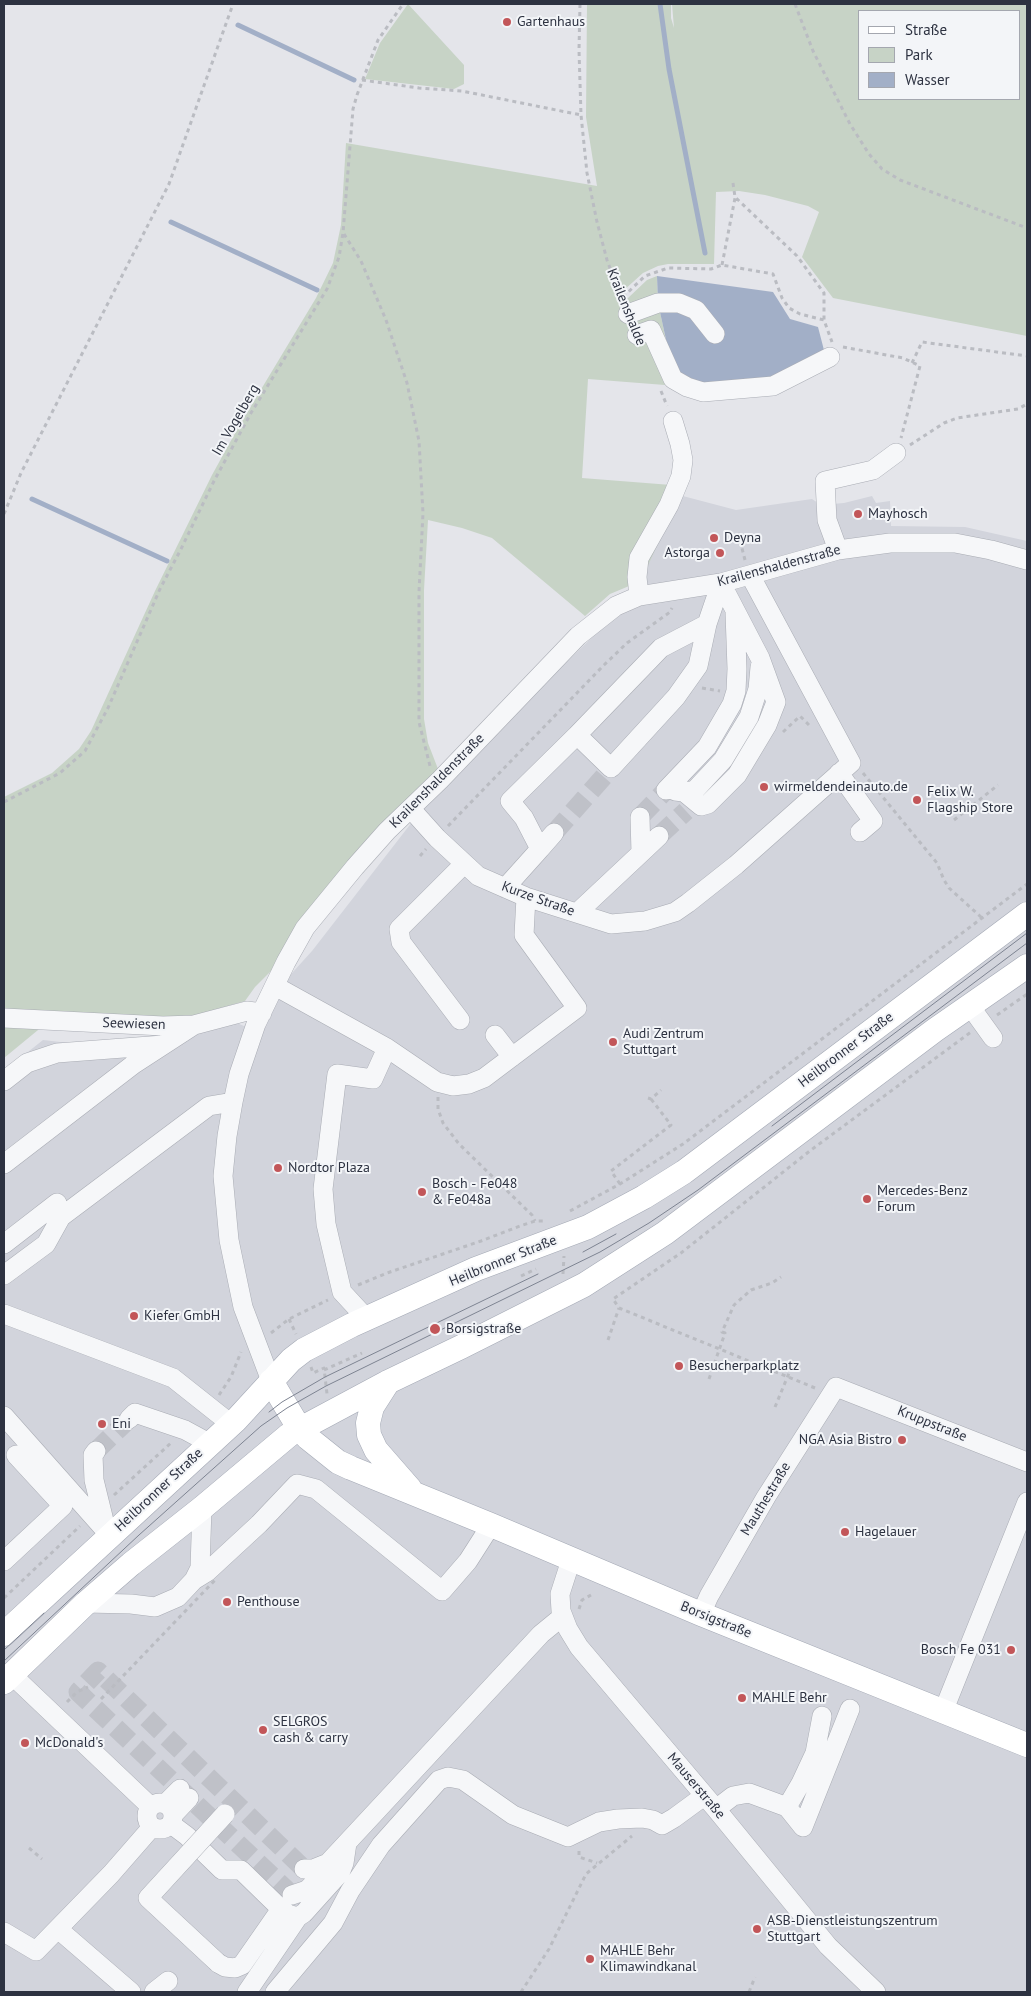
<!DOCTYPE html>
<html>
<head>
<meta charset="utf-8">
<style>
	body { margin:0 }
	#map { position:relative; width:1031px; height:1996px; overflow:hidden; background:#e4e5ea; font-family:"PT Sans",sans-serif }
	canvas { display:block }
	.frame { position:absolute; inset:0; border:5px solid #2d3241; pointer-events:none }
	.legend { position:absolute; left:858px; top:10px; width:162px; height:90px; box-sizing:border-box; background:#f3f5f8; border:1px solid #a4a7af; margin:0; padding:6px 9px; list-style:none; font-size:15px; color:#2d3241 }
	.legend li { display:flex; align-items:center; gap:10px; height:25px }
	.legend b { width:25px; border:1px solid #a4a7af }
</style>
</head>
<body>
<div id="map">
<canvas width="1031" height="1996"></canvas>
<div class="frame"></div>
<ul class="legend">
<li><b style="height:6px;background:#fff"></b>Straße</li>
<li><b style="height:14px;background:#c7d3c6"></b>Park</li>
<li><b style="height:14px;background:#a2afc7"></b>Wasser</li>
</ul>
</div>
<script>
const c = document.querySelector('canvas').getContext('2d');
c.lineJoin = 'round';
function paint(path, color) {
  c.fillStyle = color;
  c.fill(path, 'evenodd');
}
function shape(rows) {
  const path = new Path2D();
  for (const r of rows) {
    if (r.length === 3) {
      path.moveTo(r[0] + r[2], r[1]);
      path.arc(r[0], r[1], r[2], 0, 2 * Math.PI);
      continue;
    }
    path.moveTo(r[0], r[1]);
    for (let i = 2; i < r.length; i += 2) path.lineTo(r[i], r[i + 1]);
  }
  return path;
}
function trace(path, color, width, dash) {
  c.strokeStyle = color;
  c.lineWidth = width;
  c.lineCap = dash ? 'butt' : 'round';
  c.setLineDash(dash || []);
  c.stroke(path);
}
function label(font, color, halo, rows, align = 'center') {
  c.font = font + ' "PT Sans",sans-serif';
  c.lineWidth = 4;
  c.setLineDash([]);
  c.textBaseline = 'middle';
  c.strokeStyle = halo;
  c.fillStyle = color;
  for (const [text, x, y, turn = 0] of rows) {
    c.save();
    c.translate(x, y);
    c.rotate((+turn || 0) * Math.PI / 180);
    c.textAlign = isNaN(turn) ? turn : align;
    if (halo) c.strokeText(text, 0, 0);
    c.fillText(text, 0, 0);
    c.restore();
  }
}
paint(shape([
	[679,495,736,510,812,499,821,505,844,503,872,496,876,503,890,501,891,526,965,527,1027,541,1027,1992,4,1992,4,1071,43,1040,86,1045,181,1043,227,1019,244,1026,312,951,440,786,620,610]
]), '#d2d4dc');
paint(shape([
	[408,4,464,65,464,84,454,89,365,79,380,43],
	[587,4,671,4,671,18,674,28,672,4,1027,4,1027,336,833,298,802,257,819,212,808,206,765,195,739,191,716,192,714,264,668,264,658,266,643,273,623,291,628,298,647,280,657,276,658,303,674,376,665,385,588,379,582,478,684,486,641,581,610,594,585,616,492,538,462,528,428,520,424,590,424,719,428,743,438,769,281,961,255,987,245,1001,193,1016,49,1021,4,1058,4,797,52,773,79,749,91,731,155,591,212,475,239,426,316,298,333,263,341,225,346,143,597,186,586,117],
	[860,11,1020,11,1020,99,860,99]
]), '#c7d3c6');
paint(shape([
	[657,276,773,292,790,319,818,327,825,354,772,381,703,387,674,376,658,303]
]), '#a2afc7');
trace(shape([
	[660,4,669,69,705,253],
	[238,25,354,80],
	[171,222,317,290],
	[32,499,167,561]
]), '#a2afc7', 5);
trace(shape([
	[640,817,666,790],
	[554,833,607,773],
	[659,836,686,811],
	[96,1451,129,1419],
	[292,1895,78,1692,98,1671,304,1869]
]), '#bfc1c8', 19, [19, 9]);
const minor = shape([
	[628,314,658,303,679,303,696,310,715,334],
	[637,335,651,330,673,379,687,387,703,392,773,386,830,357],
	[838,550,827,520,825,481,873,470,896,453],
	[639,596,637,577,639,558,669,505,681,476,683,460,680,444,673,421],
	[577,735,661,648,707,624],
	[839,773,873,821,860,832],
	[666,790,707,747,732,704,736,691,737,669,735,613],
	[675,791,684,792,695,790,723,760,749,717,758,689,760,667],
	[684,792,701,806,708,804,737,775,767,725,776,702,760,658,721,583],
	[411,809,437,838,478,876,526,897,611,924,645,921,675,912,688,903,736,865,851,763,750,575],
	[540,849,554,833],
	[641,853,659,836],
	[505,888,540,849,524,818,510,801,577,735,611,768,676,697,698,666,707,624,721,583],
	[577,913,641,853,640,817],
	[275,986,387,1048,437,1082,453,1086,469,1084,484,1078,577,1008,524,935,526,897],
	[970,1006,993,1038],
	[4,1018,163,1026,194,1025,247,1011,262,1013],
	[460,1020,401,942,399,929,464,864],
	[495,1035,512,1057],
	[4,1081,27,1063,57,1053,163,1045],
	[4,1164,134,1064,194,1025],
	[4,1244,57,1203],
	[4,1275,46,1244,61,1217,209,1106,233,1102],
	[4,1314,173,1378,231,1424],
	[367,1319,342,1292,326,1224,323,1189,337,1074,373,1079,387,1048],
	[271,1381,243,1307,229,1240,223,1176,227,1136,233,1102,239,1074,256,1024,286,962,305,928,355,867,387,831,440,780,578,636,616,606,639,596,721,583,838,550,890,543,955,543,991,550,1027,560],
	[4,1416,106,1531],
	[129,1419,135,1413,185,1430,209,1443],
	[96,1451,93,1455,94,1480,106,1529],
	[571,1560,560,1594,561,1611,568,1629,579,1647,716,1809,828,1946,876,1992],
	[4,1561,63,1506,16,1455],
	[194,1580,207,1572,259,1524,297,1484,316,1489,442,1591,468,1561,491,1525],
	[86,1603,131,1604,155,1607,178,1597,194,1580,200,1568,202,1508],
	[701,1614,709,1596,766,1497,836,1387,1027,1462],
	[12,1675,150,1806],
	[943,1712,1027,1502],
	[160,1816,13],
	[166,1803,180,1789],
	[787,1807,801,1783,815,1753,822,1716],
	[716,1809,733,1796,749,1793,787,1807,803,1827,850,1709],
	[174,1814,189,1798],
	[171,1824,187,1836,222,1870,241,1870,281,1909,288,1914,298,1917],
	[304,1869,313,1869,328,1863],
	[292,1895,307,1890,316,1881,328,1863,541,1634,563,1616],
	[58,1929,131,1992],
	[4,1932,36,1951,111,1874,152,1827],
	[218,1963,225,1967,235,1968,242,1965,281,1909],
	[154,1992,168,1981],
	[247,1992,298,1917,304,1913,340,1873,344,1863,347,1843],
	[275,1992,333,1923,350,1891,381,1845,439,1780,448,1777,463,1780,513,1815,568,1837,599,1822,618,1819,642,1818,653,1820,662,1825,674,1818,704,1796]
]);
const major = shape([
	[271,1381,299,1428,308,1438,338,1462,351,1468,491,1525,701,1614,1027,1745],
	[388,1382,372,1407,368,1423,369,1435,376,1450,410,1489],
	[4,1634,236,1420,291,1360,304,1350,352,1325,476,1269,588,1227,644,1197,684,1172,1027,914],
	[4,1682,86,1603,131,1564,202,1508,289,1435,388,1382,461,1347,584,1285,665,1233,935,1030,1027,966]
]);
trace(minor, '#a9acb4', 20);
trace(major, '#a4a9b5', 25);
trace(shape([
	[580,4,579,50,581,115,587,173,597,222,607,260,621,298],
	[795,4,813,51,850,124,869,154,882,169,900,180,1027,228],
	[362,80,419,88,462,91,581,115],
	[733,183,735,197,797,256,824,293,824,320],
	[344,234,361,261,386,320,407,383,419,441,423,513,419,592,419,722,430,766],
	[722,265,735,198],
	[623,297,645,276,668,268,711,269,722,265,773,274,782,298,789,308,800,314,824,320,832,342],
	[843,347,903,358,920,366,901,438],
	[912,363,922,342,1027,356],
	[661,391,667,406],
	[910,445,944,423,957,418,1018,409,1027,404],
	[4,514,21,473,169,184,233,4],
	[738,533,745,560],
	[702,688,720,691],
	[783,732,800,716,811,727],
	[863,773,937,863,944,880,949,888,981,917],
	[4,802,60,773,85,751,108,708,160,589,181,549,214,481,251,413,327,289,339,257,343,233,353,109,357,95,378,40,403,4],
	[954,820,998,785],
	[448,826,604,665,627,643,670,612,672,608],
	[420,856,426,849],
	[997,1015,1027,994],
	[438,1097,438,1109,443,1123,459,1144,532,1215,535,1221],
	[648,1098,651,1099,661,1090],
	[620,1184,611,1171,671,1125,651,1099],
	[570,1211,620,1184,683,1144,1027,884],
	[563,1274,564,1256],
	[521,1276,536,1269],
	[358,1285,390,1272,481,1241,520,1226,535,1221,546,1221],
	[289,1319,296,1334],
	[271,1333,289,1319,328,1300],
	[608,1340,619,1308],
	[311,1367,313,1373,324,1368,327,1394],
	[324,1370,362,1353],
	[709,1379,725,1333,722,1332,734,1305,751,1290,772,1283,781,1277],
	[815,1388,619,1308,613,1299,681,1253,811,1150,971,1032],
	[219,1395,231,1377,241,1352],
	[775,1407,794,1361],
	[114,1495,172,1442],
	[4,1598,80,1526],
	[579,1609,582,1600,591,1595],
	[29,1848,42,1859],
	[579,1851,579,1857,597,1863],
	[521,1992,549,1949,586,1874,632,1836],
	[749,1992,755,1977]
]), '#babcc2', 3, [4, 4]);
trace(minor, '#f6f7f9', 19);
trace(major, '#fff', 24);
trace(shape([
	[772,1126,1027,933],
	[583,1252,616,1234],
	[269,1412,282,1402,325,1377,538,1274],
	[4,1650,44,1613],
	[4,1661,139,1535,261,1426,287,1408,326,1386,600,1252,649,1223,698,1190,1027,943]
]), '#7e8492', 1);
const minorBridge = shape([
	[218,1963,148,1898,225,1814]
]);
trace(minorBridge, '#a9acb4', 20, []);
trace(shape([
	[101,1699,217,1578],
	[67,1702,77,1692,88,1687]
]), '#babcc2', 3, [4, 4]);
trace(minorBridge, '#f6f7f9', 19);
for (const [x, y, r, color] of [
	[507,22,5,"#c25659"],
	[858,514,5,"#c25659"],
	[714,538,5,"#c25659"],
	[720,553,5,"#c25659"],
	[764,787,5,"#c25659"],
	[917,800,5,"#c25659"],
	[613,1042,5,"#c25659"],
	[278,1168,5,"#c25659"],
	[422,1192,5,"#c25659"],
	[867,1199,5,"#c25659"],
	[134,1316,5,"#c25659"],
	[435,1329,6,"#c25659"],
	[679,1366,5,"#c25659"],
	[102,1424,5,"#c25659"],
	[902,1440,5,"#c25659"],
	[845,1532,5,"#c25659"],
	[227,1602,5,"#c25659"],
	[1011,1650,5,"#c25659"],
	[742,1698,5,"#c25659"],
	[263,1730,5,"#c25659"],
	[25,1743,5,"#c25659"],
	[757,1929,5,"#c25659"],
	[590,1959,5,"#c25659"]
]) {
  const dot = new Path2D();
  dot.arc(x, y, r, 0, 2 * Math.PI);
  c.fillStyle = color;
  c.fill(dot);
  trace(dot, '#f3f5f8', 2);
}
label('14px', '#2d3241', '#f3f5f8', [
	["Gartenhaus",517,22],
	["Mayhosch",868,514],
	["Deyna",724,538],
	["Astorga",710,553,"right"],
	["wirmeldendeinauto.de",774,787],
	["Felix W.",927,792],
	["Flagship Store",927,808],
	["Audi Zentrum",623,1034],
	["Stuttgart",623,1050],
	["Nordtor Plaza",288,1168],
	["Bosch - Fe048",432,1184],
	["& Fe048a",432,1200],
	["Mercedes-Benz",877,1191],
	["Forum",877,1207],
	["Kiefer GmbH",144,1316],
	["Borsigstraße",446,1329],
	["Besucherparkplatz",689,1366],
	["Eni",112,1424],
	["NGA Asia Bistro",892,1440,"right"],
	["Hagelauer",855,1532],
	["Penthouse",237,1602],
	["Bosch Fe 031",1001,1650,"right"],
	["MAHLE Behr",752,1698],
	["SELGROS",273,1722],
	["cash & carry",273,1738],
	["McDonald's",35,1743],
	["ASB-Dienstleistungszentrum",767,1921],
	["Stuttgart",767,1937],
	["MAHLE Behr",600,1951],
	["Klimawindkanal",600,1967]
], 'left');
label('14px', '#2d3241', '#f3f5f8', [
	["Krailenshalde",626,307,68],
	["Im Vogelberg",236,420,-60],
	["Krailenshaldenstraße",779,566,-15],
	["Krailenshaldenstraße",437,781,-45],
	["Kurze Straße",538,899,20],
	["Seewiesen",134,1024,2],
	["Heilbronner Straße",846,1050,-37],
	["Heilbronner Straße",503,1261,-22],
	["Kruppstraße",932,1424,22],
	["Heilbronner Straße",159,1490,-43],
	["Mauthestraße",766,1499,-59],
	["Borsigstraße",716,1620,22],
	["Mauserstraße",696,1786,50]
]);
</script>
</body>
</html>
